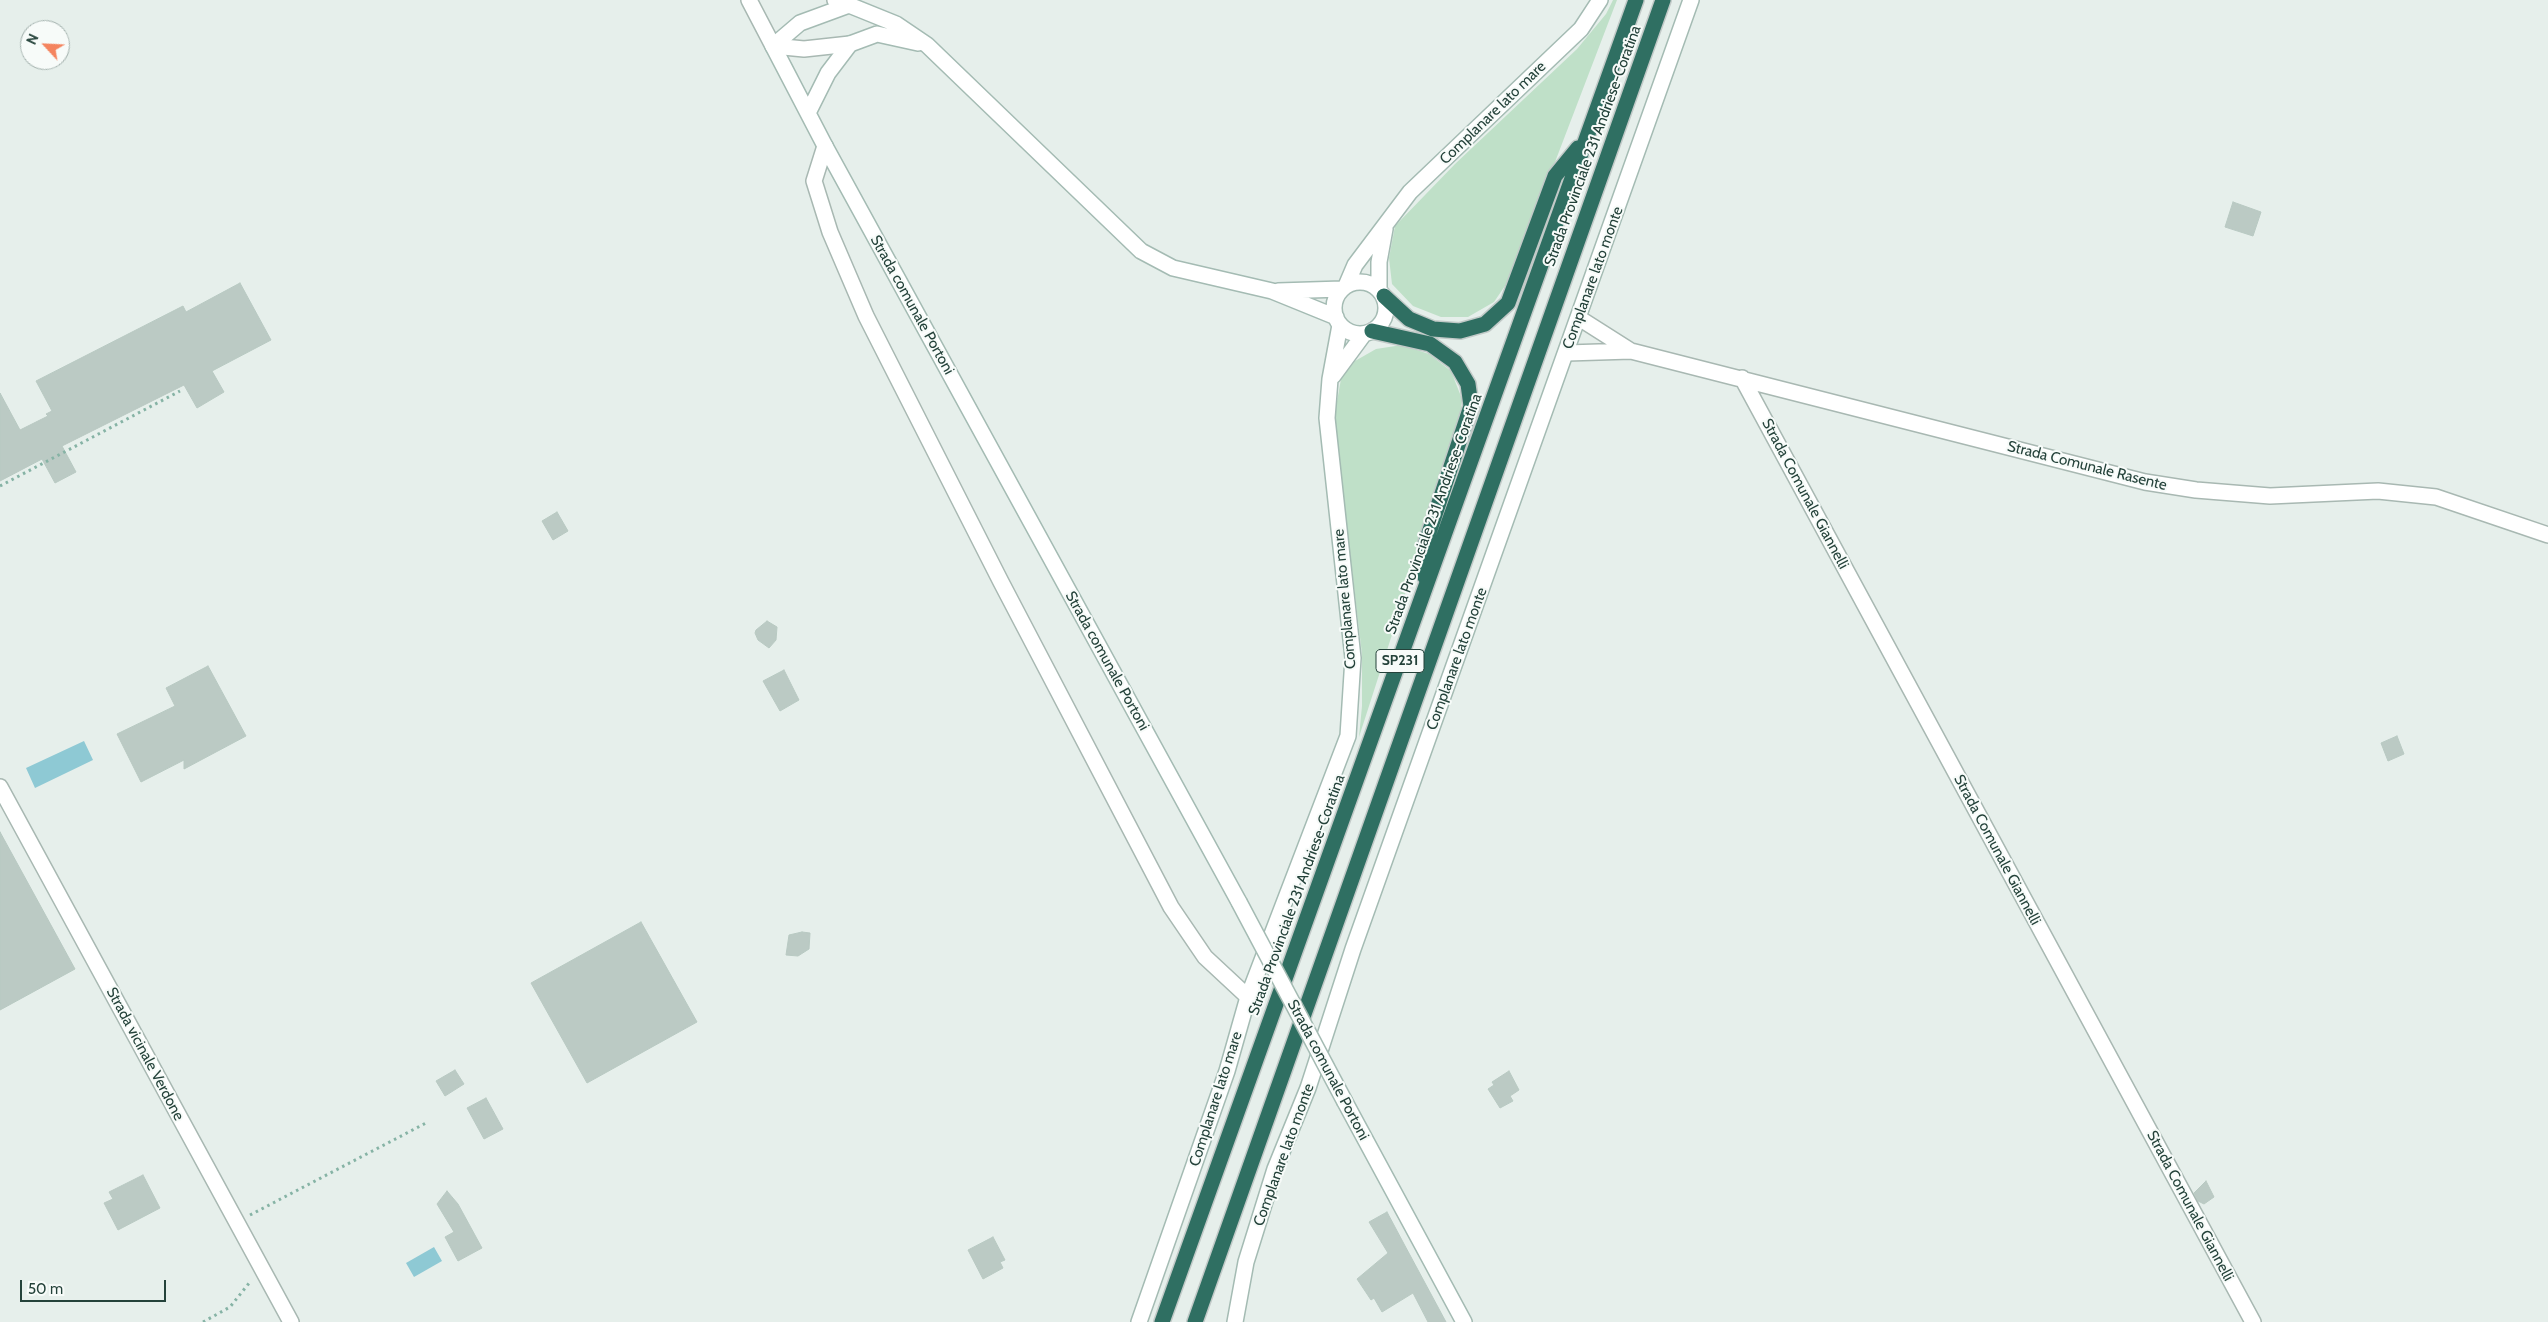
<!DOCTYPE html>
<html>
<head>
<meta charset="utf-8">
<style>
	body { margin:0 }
	#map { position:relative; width:2548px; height:1322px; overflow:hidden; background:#e6efeb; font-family:Cabin,sans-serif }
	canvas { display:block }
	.north { position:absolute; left:20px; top:20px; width:50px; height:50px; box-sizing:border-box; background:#f7fbf9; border:1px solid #a3b1ad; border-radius:50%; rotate:295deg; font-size:14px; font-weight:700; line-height:20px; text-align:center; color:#24423a }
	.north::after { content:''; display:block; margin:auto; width:18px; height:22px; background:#f4845f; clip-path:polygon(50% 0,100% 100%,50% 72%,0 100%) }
	.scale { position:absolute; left:20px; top:1280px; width:146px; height:22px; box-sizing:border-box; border:2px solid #24423a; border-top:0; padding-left:6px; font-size:15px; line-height:18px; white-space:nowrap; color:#24423a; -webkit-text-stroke:4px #f7fbf9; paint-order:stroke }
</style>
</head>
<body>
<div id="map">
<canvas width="2548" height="1322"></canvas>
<div class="north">N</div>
<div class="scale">50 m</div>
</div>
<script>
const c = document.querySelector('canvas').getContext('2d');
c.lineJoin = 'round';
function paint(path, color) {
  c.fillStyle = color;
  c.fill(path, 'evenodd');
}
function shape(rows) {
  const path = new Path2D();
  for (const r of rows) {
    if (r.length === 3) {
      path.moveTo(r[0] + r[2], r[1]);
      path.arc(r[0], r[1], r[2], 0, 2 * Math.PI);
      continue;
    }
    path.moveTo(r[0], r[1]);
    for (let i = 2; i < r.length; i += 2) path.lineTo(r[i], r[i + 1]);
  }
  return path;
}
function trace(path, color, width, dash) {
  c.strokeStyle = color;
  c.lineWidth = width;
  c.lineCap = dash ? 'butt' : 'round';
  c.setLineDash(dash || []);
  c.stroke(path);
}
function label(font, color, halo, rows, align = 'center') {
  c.font = font + ' Cabin,sans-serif';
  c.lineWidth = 4;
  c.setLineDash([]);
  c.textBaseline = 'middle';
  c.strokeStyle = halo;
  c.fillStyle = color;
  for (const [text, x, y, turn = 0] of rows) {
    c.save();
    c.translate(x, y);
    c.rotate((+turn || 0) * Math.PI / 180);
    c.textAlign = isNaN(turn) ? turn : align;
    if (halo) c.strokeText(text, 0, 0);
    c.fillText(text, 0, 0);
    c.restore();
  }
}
paint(shape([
	[1613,0,1617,0,1511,277,1494,302,1468,317,1441,317,1413,306,1392,284,1389,258,1395,226,1455,164,1577,49,1606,14],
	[1402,345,1429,354,1451,371,1462,399,1459,427,1359,737,1362,706,1362,654,1334,418,1341,379,1355,361,1376,349]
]), '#bfe0c8');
paint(shape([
	[84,741,93,760,35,788,26,768],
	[434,1247,442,1261,414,1277,406,1263]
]), '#8ec9d4');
const building = shape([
	[2233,202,2261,212,2253,236,2225,227,2233,202],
	[240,283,271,340,212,371,224,392,197,408,184,385,62,446,76,472,55,483,42,459,0,481,0,393,20,430,48,416,46,414,52,411,36,381,183,306,186,312,240,283],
	[557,512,568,531,553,540,542,521,557,512],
	[767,621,777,627,776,640,769,648,758,640,755,633,756,630,767,621],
	[208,666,246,736,184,769,184,760,141,782,117,734,175,706,166,688,208,666],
	[784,670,799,700,780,711,763,681,784,670],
	[2397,736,2404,754,2388,761,2381,743,2397,736],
	[0,832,75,969,0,1010,0,832],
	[641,922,697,1022,587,1083,531,983,641,922],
	[802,932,810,933,809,949,798,956,786,955,789,935,802,932],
	[455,1070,464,1084,445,1096,436,1081,455,1070],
	[1509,1071,1519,1090,1510,1096,1513,1101,1500,1108,1488,1089,1494,1085,1492,1082,1509,1071],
	[486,1098,503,1129,484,1139,467,1108,486,1098],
	[143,1175,160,1208,118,1230,104,1203,113,1199,109,1192,143,1175],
	[2206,1181,2214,1197,2204,1204,2198,1201,2194,1193,2206,1181],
	[447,1191,458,1204,482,1248,458,1261,445,1237,454,1232,437,1204,447,1191],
	[1387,1212,1404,1244,1446,1322,1428,1322,1413,1293,1382,1312,1374,1298,1371,1300,1357,1279,1388,1253,1369,1222,1387,1212],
	[993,1237,1005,1260,1000,1262,1003,1268,983,1279,968,1250,993,1237]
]);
paint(building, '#bbcac4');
trace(building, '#b8c9c2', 1);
const street = shape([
	[749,0,773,46,804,49,850,44],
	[835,0,849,5],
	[825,146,814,181,830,232,866,316,1001,582,1171,907,1205,957,1248,997],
	[1579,318,1631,351],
	[1567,353,1631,351,2145,482,2196,490,2270,496,2378,491,2436,497,2548,535],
	[1742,378,2253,1322],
	[0,787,291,1322]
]);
const secondary = shape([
	[808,113,828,73,850,44,877,34,918,43],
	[1360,308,26],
	[1346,286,1355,265,1410,192,1581,29,1600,0],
	[1379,290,1379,262,1385,229],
	[1278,291,1342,289],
	[1333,376,1364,334],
	[1239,902,825,146,773,46,800,23,849,5,896,24,927,45,1141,251,1173,268,1272,291,1336,317],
	[1345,1102,1464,1322],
	[1139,1322,1227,1071,1248,997,1348,736,1353,658,1327,418,1330,379,1340,325],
	[1235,1322,1246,1262,1275,1169,1308,1088,1353,949,1691,0]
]);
const highway = shape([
	[1384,296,1409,319,1433,329,1460,331,1485,324,1508,303,1555,176,1578,148],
	[1372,331,1430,344,1455,362,1468,384,1471,406,1426,542,1425,577],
	[1162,1322,1636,0],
	[1195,1322,1663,0]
]);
trace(street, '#a8b8b2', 18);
trace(secondary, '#a4bbb3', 18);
trace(highway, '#c2cac8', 18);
trace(shape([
	[0,486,180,391],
	[250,1215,426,1123],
	[203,1322,230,1307,250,1282]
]), '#86b3a5', 3, [2.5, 4]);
trace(street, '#fff', 15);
trace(secondary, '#fff', 15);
trace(highway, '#2f6f62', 15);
const secondaryBridge = shape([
	[1239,902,1345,1102]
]);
trace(secondaryBridge, '#a4bbb3', 18, []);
trace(secondaryBridge, '#fff', 15);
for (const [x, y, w] of [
	[1400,661,48]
]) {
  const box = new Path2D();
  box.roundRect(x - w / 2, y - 11.5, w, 23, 4);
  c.fillStyle = '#f7fbf9';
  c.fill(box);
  trace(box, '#24423a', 1);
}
label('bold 14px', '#24423a', null, [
	["SP231",1400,661]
]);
label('15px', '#24423a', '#f7fbf9', [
	["Complanare lato mare",1493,113,-44],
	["Strada Provinciale 231 Andriese-Coratina",1593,146,-70],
	["Complanare lato monte",1593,278,-70],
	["Strada comunale Portoni",912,305,61],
	["Strada Comunale Rasente",2087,466,14],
	["Strada Comunale Giannelli",1805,494,62],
	["Strada Provinciale 231 Andriese-Coratina",1434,514,-70],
	["Complanare lato mare",1345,599,-95],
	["Complanare lato monte",1457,659,-70],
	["Strada comunale Portoni",1107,661,61],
	["Strada Comunale Giannelli",1997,850,62],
	["Strada Provinciale 231 Andriese-Coratina",1297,895,-70],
	["Strada vicinale Verdone",145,1054,62],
	["Strada comunale Portoni",1328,1070,62],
	["Complanare lato mare",1216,1099,-72],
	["Complanare lato monte",1284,1155,-70],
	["Strada Comunale Giannelli",2190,1206,62]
]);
</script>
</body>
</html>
